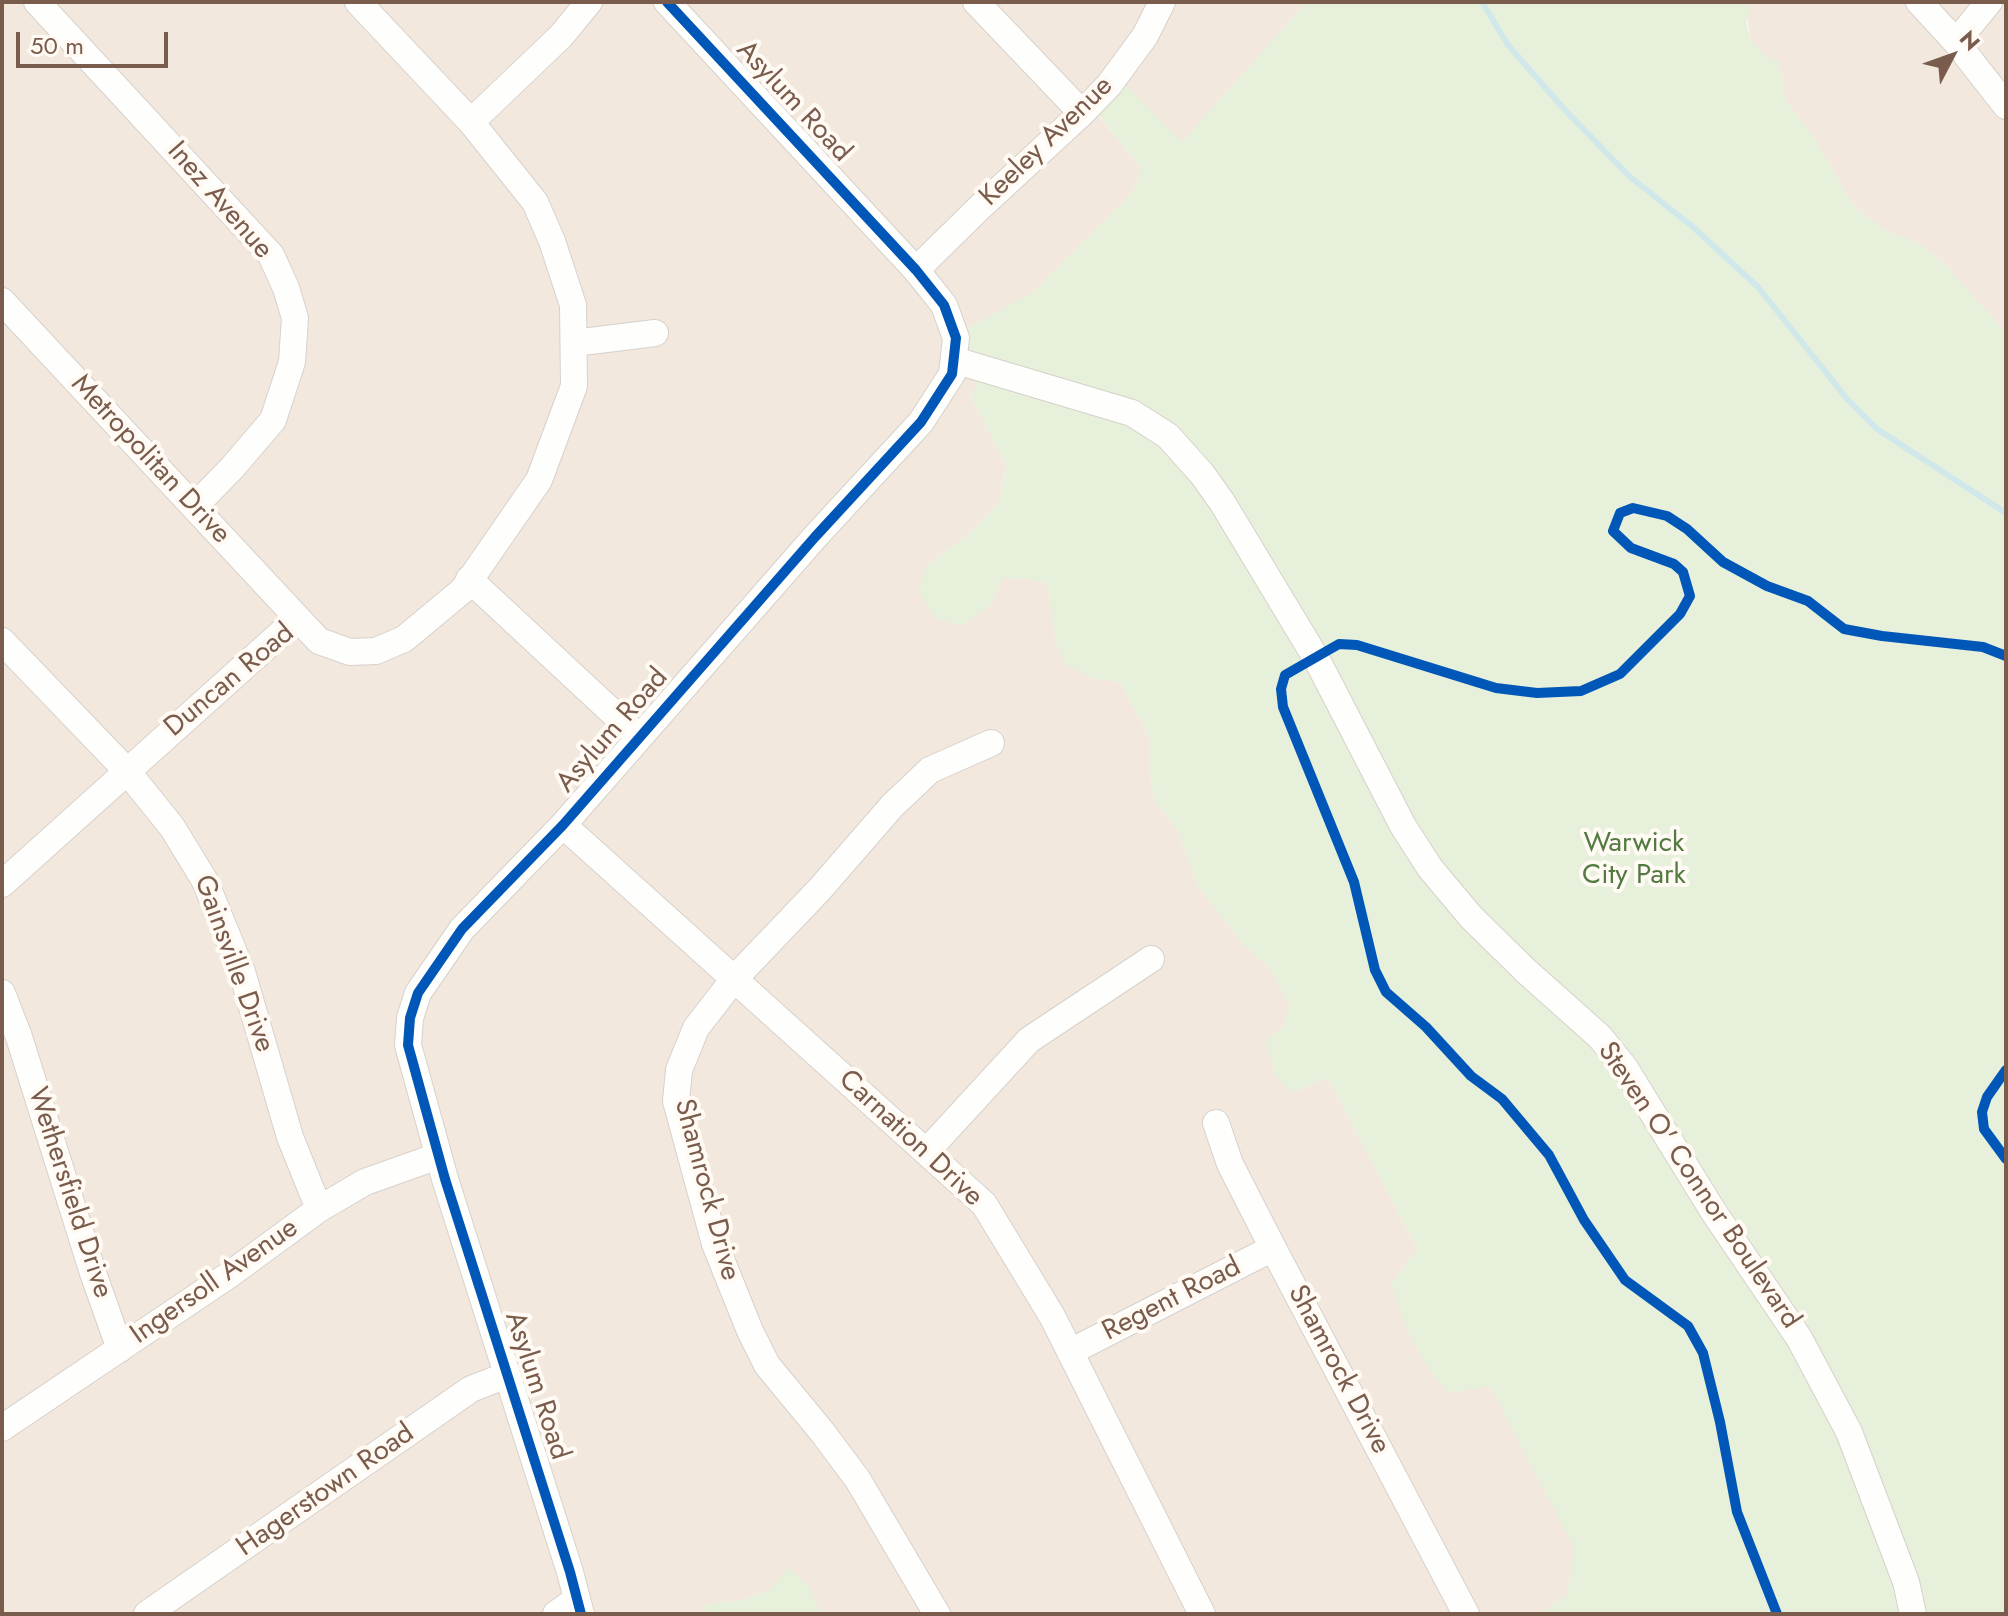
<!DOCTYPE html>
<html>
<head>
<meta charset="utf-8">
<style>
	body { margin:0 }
	#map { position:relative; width:2008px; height:1616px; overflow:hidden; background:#f9f5f0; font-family:Jost,sans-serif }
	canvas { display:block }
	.frame { position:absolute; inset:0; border:4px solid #7a5c4d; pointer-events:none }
	.north { position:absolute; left:1912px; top:16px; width:80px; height:80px; -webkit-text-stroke:6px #fffaf3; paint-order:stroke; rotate:49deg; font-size:22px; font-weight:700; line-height:32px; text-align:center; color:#7a5c4d }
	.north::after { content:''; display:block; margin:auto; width:28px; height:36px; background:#7a5c4d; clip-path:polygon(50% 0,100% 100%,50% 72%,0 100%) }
	.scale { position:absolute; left:16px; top:32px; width:152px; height:36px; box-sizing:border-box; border:4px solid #7a5c4d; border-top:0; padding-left:10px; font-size:24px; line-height:28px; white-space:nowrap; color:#7a5c4d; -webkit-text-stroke:6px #fffaf3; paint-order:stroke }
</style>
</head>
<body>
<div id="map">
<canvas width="2008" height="1616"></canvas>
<div class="frame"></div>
<div class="north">N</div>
<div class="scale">50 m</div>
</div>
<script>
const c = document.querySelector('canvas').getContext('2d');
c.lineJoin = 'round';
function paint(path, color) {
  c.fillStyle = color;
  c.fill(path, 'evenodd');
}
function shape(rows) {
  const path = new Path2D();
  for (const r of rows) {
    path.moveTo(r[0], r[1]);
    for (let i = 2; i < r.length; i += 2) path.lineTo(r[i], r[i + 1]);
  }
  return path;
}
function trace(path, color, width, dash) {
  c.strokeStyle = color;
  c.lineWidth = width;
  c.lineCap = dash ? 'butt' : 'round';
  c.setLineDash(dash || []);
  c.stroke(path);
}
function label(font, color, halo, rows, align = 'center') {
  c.font = font + ' Jost,sans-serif';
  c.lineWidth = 8;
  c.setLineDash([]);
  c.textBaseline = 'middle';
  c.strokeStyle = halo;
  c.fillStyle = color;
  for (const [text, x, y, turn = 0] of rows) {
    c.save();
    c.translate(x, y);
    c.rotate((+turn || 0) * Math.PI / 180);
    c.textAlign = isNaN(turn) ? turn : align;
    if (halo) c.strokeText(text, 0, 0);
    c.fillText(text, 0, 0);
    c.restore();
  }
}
paint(shape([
	[2,2,1307,2,1182,142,1092,108,1139,165,1139,177,1133,192,1032,294,958,333,986,370,970,396,1006,464,1000,502,970,533,926,566,990,606,1003,578,1027,579,1048,583,1056,643,1091,678,1120,682,1150,738,1149,767,1154,800,1178,831,1198,886,1242,943,1270,968,1290,1006,1283,1028,1291,1093,1328,1078,1417,1248,1391,1285,1490,1386,1575,1548,1567,1595,1539,1614,1521,1614,1512,1611,1506,1614,816,1614,819,1609,768,1591,742,1600,705,1605,707,1614,2,1614],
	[1745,2,2006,2,2006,333,1945,264,1918,243,1884,230,1855,208,1812,135,1785,100,1779,62,1767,57,1751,41]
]), '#f2e8de');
paint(shape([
	[1307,2,1745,2,1751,10,1746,21,1751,41,1767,57,1779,61,1785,100,1812,135,1855,208,1884,230,1918,243,1945,264,2006,333,2006,1614,1539,1614,1567,1595,1574,1548,1490,1386,1450,1393,1429,1371,1406,1327,1391,1285,1417,1248,1328,1078,1291,1093,1275,1075,1265,1041,1283,1028,1290,1006,1270,968,1242,943,1198,886,1178,831,1154,800,1149,767,1150,738,1120,682,1091,678,1065,664,1056,643,1047,583,1027,579,1003,578,990,606,961,626,936,619,919,592,926,566,970,533,1000,502,1006,464,970,396,986,370,957,361,958,333,1032,293,1133,192,1139,177,1139,165,1092,107,1117,76,1182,142],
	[789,1567,809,1587,819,1610,816,1614,707,1614,704,1605,742,1600,768,1591]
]), '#e7f0db');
trace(shape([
	[1482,2,1508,45,1564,109,1629,176,1693,227,1758,287,1848,400,1877,429,2006,513]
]), '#d0e8ea', 6);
const minor = shape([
	[37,2,271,255,286,288,295,318,292,362,273,420,232,468,194,507],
	[976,2,1082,113],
	[1919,2,1956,42,2006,106],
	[1956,42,1989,2],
	[471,122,561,36,589,2],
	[916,270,977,210,1082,113,1109,85,1145,36,1162,2],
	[2,301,319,641,350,652,376,651,404,639,463,590,539,480,574,386,573,305,552,241,535,202,471,122,358,2],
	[574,343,655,333],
	[954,360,1132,413,1168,436,1202,474,1222,502,1316,658,1403,826,1430,868,1471,917,1526,971,1600,1037,1625,1068,1713,1211,1799,1338,1849,1432,1906,1582,1913,1614],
	[469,579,639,737],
	[2,641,126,770,172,827,205,881,242,972,290,1137,319,1209],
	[563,825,984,1204,1052,1316,1202,1614],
	[2,884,297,619],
	[2,993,19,1037,93,1273,120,1349],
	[1216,1123,1230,1164,1273,1248,1466,1614],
	[927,1151,1029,1040,1151,959],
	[1070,1352,1273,1248],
	[2,1428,229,1275,319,1209,365,1182,438,1156],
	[147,1614,471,1389,507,1375],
	[556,1614,576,1600],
	[581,1614,570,1572,445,1179,408,1045,410,1018,418,993,462,929,563,825,815,537,921,422,952,374,956,338,944,305,916,270,667,2],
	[937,1614,858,1480,823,1433,767,1365,750,1331,715,1244,676,1101,679,1070,696,1028,734,979,820,889,892,806,930,770,991,743]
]);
trace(minor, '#d7d1cb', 28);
trace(minor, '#fefefd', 26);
trace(shape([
	[2006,1070,1987,1097,1982,1112,1984,1129,2006,1159],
	[581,1614,570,1572,445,1179,408,1045,410,1018,418,993,462,929,563,825,815,537,921,422,952,374,956,338,944,305,916,270,667,2],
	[1777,1614,1737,1512,1720,1422,1703,1353,1688,1326,1625,1280,1584,1220,1549,1155,1502,1099,1471,1076,1426,1027,1386,992,1375,970,1354,882,1283,707,1281,689,1285,675,1339,644,1357,645,1496,688,1537,693,1581,691,1620,674,1680,614,1690,596,1683,572,1674,564,1631,548,1613,531,1620,513,1633,508,1667,516,1687,529,1723,562,1767,586,1808,601,1844,629,1882,636,1983,647,2006,656]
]), '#0057b8', 10);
label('28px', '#7a5c4d', '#fffaf3', [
	["Asylum Road",793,102,47],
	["Keeley Avenue",1047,142,-44],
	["Inez Avenue",219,201,49],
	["Metropolitan Drive",150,460,47],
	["Duncan Road",230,681,-40],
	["Asylum Road",613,731,-49],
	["Gainsville Drive",233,964,70],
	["Carnation Drive",910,1139,43],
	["Steven O' Connor Boulevard",1698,1186,56],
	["Shamrock Drive",706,1190,75],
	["Wethersfield Drive",69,1193,72],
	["Ingersoll Avenue",215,1282,-35],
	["Regent Road",1172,1300,-27],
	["Shamrock Drive",1338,1370,62],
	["Asylum Road",536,1386,72],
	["Hagerstown Road",326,1491,-35]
]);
label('28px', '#537a41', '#fffaf3', [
	["Warwick",1634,844],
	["City Park",1634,876]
]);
</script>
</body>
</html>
